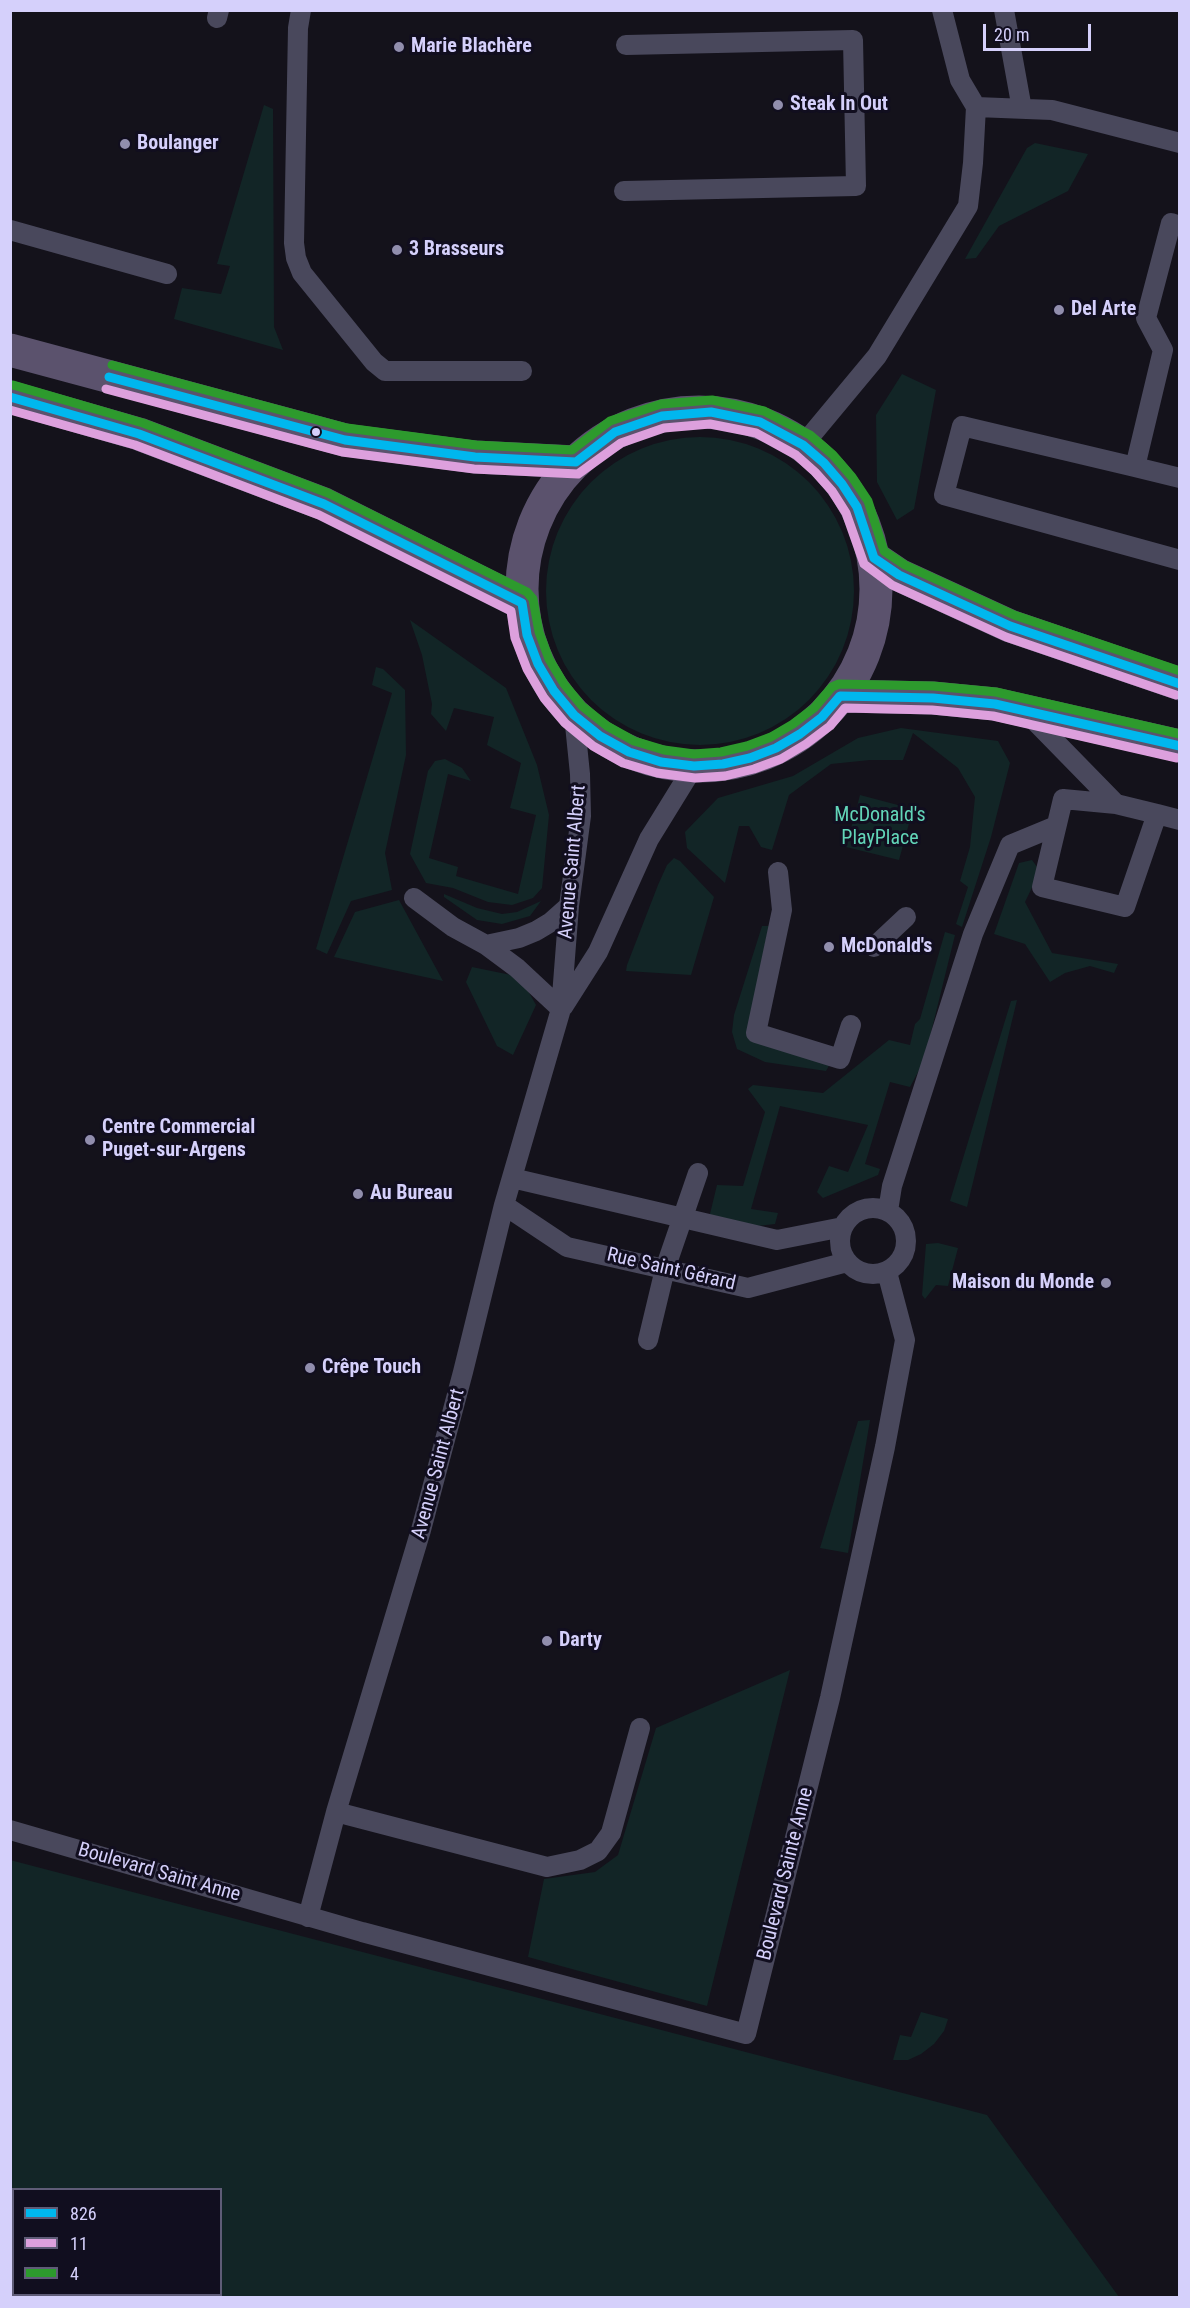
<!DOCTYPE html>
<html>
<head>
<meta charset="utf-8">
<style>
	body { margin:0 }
	#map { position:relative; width:1190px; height:2308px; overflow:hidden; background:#14121b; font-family:"Roboto Condensed",sans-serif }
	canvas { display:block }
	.frame { position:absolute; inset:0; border:12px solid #d5d0fb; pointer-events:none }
	.legend { position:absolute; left:12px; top:2188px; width:210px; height:108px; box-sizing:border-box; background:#110e1f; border:2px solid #5f5c77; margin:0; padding:8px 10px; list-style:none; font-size:18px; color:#d5d0fb }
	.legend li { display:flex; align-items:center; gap:12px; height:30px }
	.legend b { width:30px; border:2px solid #5f5c77 }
	.scale { position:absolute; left:983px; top:24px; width:108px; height:27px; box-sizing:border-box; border:3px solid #d5d0fb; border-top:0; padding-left:8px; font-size:18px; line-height:21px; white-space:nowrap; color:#d5d0fb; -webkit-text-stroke:4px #110e1f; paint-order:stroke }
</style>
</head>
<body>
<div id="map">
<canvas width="1190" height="2308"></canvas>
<div class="frame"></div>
<ul class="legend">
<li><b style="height:8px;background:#00b7ee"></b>826</li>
<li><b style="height:8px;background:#dda0dd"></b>11</li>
<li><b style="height:8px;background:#2d9a2d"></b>4</li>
</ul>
<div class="scale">20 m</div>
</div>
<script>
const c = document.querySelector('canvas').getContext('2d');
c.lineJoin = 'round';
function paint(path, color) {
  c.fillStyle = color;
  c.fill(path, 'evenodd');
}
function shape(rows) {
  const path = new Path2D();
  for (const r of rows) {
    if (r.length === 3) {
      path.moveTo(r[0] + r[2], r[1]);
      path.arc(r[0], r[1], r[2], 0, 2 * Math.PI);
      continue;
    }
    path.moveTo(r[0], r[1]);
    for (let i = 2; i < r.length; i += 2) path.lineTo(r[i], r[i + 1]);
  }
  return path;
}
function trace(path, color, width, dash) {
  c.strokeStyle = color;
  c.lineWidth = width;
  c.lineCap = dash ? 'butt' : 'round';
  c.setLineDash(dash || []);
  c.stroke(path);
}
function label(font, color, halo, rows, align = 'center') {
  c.font = font + ' "Roboto Condensed",sans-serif';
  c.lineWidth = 6;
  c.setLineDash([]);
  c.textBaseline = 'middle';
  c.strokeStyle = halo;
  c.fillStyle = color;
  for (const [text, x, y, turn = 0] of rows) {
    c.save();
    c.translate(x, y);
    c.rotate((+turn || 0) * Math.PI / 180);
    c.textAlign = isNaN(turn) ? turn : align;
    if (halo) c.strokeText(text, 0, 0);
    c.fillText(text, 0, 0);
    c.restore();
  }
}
paint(shape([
	[264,105,273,109,274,327,283,350,174,319,182,288,221,294,230,266,217,264],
	[1035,143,1088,154,1068,191,999,226,976,258,965,259,1027,148],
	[902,374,936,390,914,509,897,520,877,482,876,415],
	[700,591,154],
	[410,620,506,688,537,765,549,815,542,888,533,898,512,905,488,902,453,888,426,883,410,854,428,771,435,761,445,759,462,768,471,781,448,774,429,858,458,867,456,876,518,894,536,815,510,808,521,763,487,745,494,717,454,708,446,731,431,714,432,704,422,655],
	[376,667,383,669,405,690,406,755,385,853,392,890,351,901,327,954,316,949,392,693,372,685],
	[901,728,998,741,1010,763,991,837,962,927,956,924,968,887,960,881,970,847,975,797,958,768,913,733,903,760,870,760,831,764,789,795,772,850,761,847,749,826,739,826,725,883,687,848,685,832,718,798,793,776,858,738],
	[860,795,913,809,899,860,846,847],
	[674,858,680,861,714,897,691,975,626,971,627,965,658,885,667,865],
	[1032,860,1040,871,1025,902,1052,953,1118,964,1114,973,1090,966,1065,973,1050,982,1025,944,994,934,1019,863],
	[444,894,477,908,502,914,517,912,541,901,530,916,502,924,477,920,444,897],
	[399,900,443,981,334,957,355,912],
	[762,926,769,926,748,1027,830,1064,826,1071,765,1062,737,1049,732,1032,734,1015],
	[945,932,955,935,924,1061,910,1087,890,1082,865,1164,880,1169,878,1175,823,1198,817,1192,829,1166,848,1172,868,1125,780,1106,751,1209,778,1213,775,1224,740,1228,709,1218,717,1185,743,1186,765,1112,748,1089,753,1085,823,1093,889,1040,910,1045,915,1024,920,1019],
	[472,967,511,975,522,980,536,1005,513,1055,497,1046,466,982],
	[1017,1000,967,1207,950,1201,1011,1001],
	[938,1243,958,1248,948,1286,936,1285,925,1299,922,1295,926,1244],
	[870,1420,848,1553,820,1548,858,1421],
	[790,1670,707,2006,528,1957,544,1879,595,1872,618,1855,656,1728],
	[10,1860,987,2115,1119,2297,11,2297],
	[14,2190,220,2190,220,2294,14,2294],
	[921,2012,948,2019,944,2031,934,2044,921,2054,908,2060,893,2060,900,2035,911,2037]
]), '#122526');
trace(shape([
	[301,10,298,28,294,243,296,258,302,273,374,362,385,371,522,371],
	[1004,10,1022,109],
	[217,18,219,10],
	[976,107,1052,110,1180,143],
	[624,191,856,186,853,40,626,45],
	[1180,226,1171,223,1146,318,1163,350,1135,467,962,426,944,495,1180,560],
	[10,230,167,274],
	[803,445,877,356,968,206,973,163,976,107,960,80,942,10],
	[1135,467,1180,478],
	[1029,715,1116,804],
	[1063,799,1116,804,1157,814,1125,907,1042,887,1063,799],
	[1157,814,1180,820],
	[778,872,782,910,756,1033,840,1059,851,1025],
	[414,898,453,927,486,945,517,968,561,1009],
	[486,945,519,938,536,931,551,922,569,906],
	[874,947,906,917],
	[563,1007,598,952,649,839,694,766],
	[512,1178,777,1240,843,1227],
	[504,1205,567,1247,748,1288,847,1262],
	[873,1241,33],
	[888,1211,892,1186,973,934,1010,845,1056,826],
	[648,1340,665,1269,698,1173],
	[336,1812,547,1867,580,1860,598,1851,611,1833,640,1728],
	[10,1830,362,1932,746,2034,830,1698,885,1447,905,1340,887,1272],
	[308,1917,336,1812,421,1530,463,1372,504,1205,561,1009,569,906,581,816,580,774,574,715]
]), '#49485c', 20);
trace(shape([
	[10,350,345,440,475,457,576,462],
	[10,397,139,434,324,504,522,603],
	[699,589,177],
	[874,558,899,575,1010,626,1180,684],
	[840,696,933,698,995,704,1180,746]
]), '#5b526d', 33);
trace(shape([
	[109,377,345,440,475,457,576,462,615,432,662,416,711,412,760,422,803,445,824,463,842,484,857,507,874,558,899,575,1010,626,1180,684],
	[10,397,139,434,324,504,522,603,527,635,538,664,554,691,574,715,600,736,629,752,661,762,694,766,723,764,750,758,776,748,800,734,822,717,840,696,933,698,995,704,1180,746]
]), '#00b7ee', 9);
trace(shape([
	[106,389,342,452,474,469,578,474,621,443,664,428,710,424,756,433,796,455,815,472,832,491,846,513,864,564,892,585,1006,637,1176,695],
	[10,410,135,445,319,515,511,611,515,638,527,669,544,698,565,723,593,746,623,763,657,773,695,778,725,776,754,769,781,759,806,744,830,726,845,708,932,710,993,716,1177,758]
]), '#dda0dd', 9);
trace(shape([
	[112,365,347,428,476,445,572,450,610,421,661,404,712,400,764,411,810,435,833,455,852,477,868,501,884,551,905,565,1014,615,1180,671],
	[13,385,143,423,328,493,527,592,533,599,539,632,549,659,564,684,582,706,607,726,634,741,664,750,694,754,721,752,747,746,771,737,793,724,814,708,832,687,839,684,933,686,996,692,1180,734]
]), '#2d9a2d', 9);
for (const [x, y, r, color] of [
	[399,47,6,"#918ead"],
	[778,105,6,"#918ead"],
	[125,144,6,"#918ead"],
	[397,250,6,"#918ead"],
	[1059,310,6,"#918ead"],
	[316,432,5,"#d5d0fb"],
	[829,947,6,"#918ead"],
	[90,1140,6,"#918ead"],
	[358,1194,6,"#918ead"],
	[1106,1283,6,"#918ead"],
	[310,1368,6,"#918ead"],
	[547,1641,6,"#918ead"]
]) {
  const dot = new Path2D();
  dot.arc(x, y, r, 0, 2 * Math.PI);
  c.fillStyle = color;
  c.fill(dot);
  trace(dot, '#110e1f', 2);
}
label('bold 20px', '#d5d0fb', '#110e1f', [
	["Marie Blachère",411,47],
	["Steak In Out",790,105],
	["Boulanger",137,144],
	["3 Brasseurs",409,250],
	["Del Arte",1071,310],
	["McDonald's",841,947],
	["Centre Commercial",102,1128],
	["Puget-sur-Argens",102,1151],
	["Au Bureau",370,1194],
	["Maison du Monde",1094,1283,"right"],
	["Crêpe Touch",322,1368],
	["Darty",559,1641]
], 'left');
label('20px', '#62d5b8', '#110e1f', [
	["McDonald's",880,816],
	["PlayPlace",880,839]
]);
label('20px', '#d5d0fb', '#110e1f', [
	["Avenue Saint Albert",573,862,-85],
	["Rue Saint Gérard",671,1270,13],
	["Avenue Saint Albert",439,1464,-75],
	["Boulevard Saint Anne",159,1873,16],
	["Boulevard Sainte Anne",786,1874,-76]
]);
</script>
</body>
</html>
